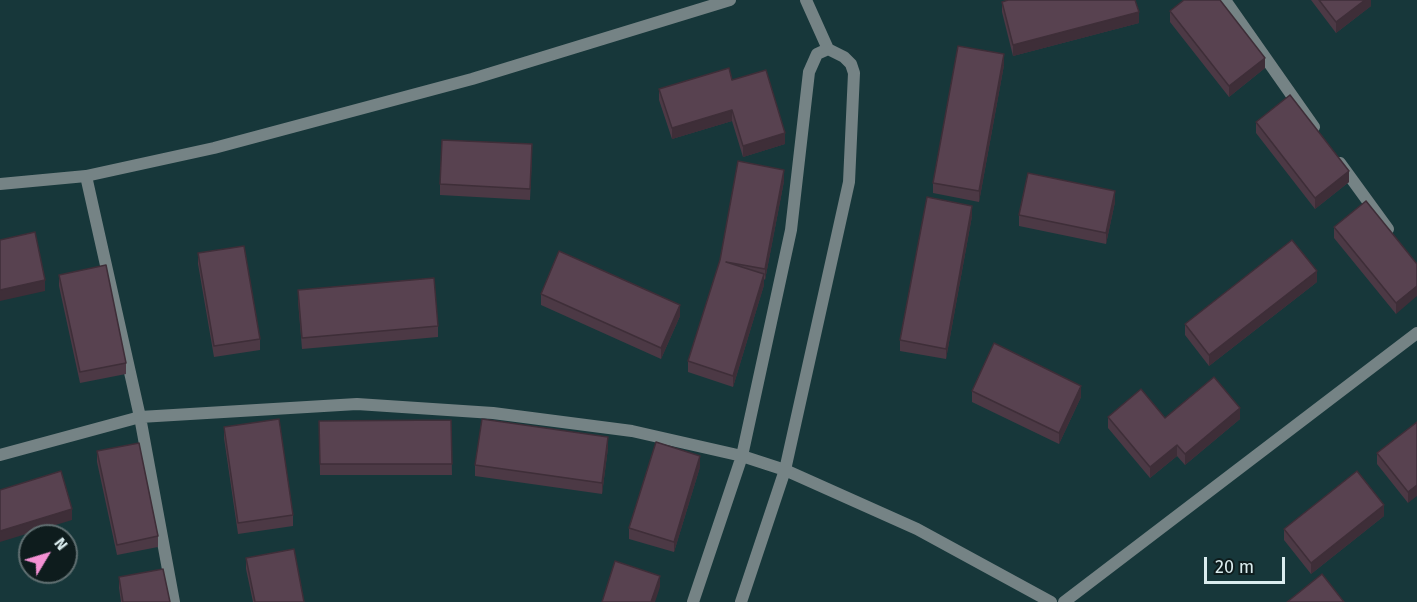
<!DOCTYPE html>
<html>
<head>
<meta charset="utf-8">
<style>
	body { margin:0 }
	#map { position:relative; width:1417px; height:602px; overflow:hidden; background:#17373a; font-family:"Fira Sans",sans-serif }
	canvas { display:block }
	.north { position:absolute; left:18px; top:524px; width:60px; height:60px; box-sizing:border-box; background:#0e1c1d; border:2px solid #606f71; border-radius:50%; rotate:52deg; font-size:16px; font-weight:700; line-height:24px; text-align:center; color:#daecee }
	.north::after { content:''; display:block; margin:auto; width:21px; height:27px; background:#f491d4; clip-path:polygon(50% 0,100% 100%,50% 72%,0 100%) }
	.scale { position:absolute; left:1204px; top:557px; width:81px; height:27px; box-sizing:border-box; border:3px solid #daecee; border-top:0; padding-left:8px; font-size:18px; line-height:21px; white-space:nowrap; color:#daecee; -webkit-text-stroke:4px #0e1c1d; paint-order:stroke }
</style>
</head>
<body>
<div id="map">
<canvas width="1417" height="602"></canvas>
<div class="north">N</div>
<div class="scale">20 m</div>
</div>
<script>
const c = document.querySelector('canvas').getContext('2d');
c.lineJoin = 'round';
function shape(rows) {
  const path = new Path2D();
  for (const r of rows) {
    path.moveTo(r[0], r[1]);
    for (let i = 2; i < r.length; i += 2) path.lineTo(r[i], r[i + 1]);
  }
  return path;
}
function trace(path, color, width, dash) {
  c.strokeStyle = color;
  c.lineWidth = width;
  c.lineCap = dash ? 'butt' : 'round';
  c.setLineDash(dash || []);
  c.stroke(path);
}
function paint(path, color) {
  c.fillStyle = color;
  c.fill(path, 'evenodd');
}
trace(shape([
	[1225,0,1314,127],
	[1340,163,1388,229],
	[86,176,140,417,174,602],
	[0,184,86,176,214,148,472,79,730,0],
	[0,455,140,417,357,404,493,413,632,431,742,456,785,470,917,529,1051,602],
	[693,602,742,456,791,230,809,72,817,54,828,49],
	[741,602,785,470,849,182,854,73,851,64,844,57,828,49,806,0],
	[1064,602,1417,333]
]), '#758385', 12);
paint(shape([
	[1311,0,1371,0,1371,6,1336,33],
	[1002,2,1139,23,1013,56,1002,12],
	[1170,11,1265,68,1229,97,1170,22],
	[1004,65,979,202,933,193,933,183],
	[732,80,785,144,743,157,732,121,672,139,659,100,659,89],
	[1256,122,1349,182,1315,209,1256,133],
	[532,155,530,200,440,195,440,184],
	[784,181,765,280,764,279,764,285,733,387,688,372,688,361,720,260],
	[1115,202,1106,244,1019,226,1019,215],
	[972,216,946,359,900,351,900,340],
	[1334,227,1417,264,1396,314,1334,238],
	[198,253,260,339,260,350,214,357,198,264],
	[59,275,126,363,126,374,80,383,59,286],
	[1317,282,1209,366,1185,335,1185,324],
	[298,290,438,326,438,337,302,349,298,301],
	[541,294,680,316,661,359,541,305],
	[972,391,1081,397,1059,444,972,402],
	[1108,417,1165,418,1240,419,1185,465,1177,456,1150,478,1108,428],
	[451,420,452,475,320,475,319,421],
	[1417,422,1408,503,1377,464,1377,453],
	[224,427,293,515,293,526,238,534,224,438],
	[608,448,602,494,475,476,475,465],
	[97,451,158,536,158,547,117,555,97,462],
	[700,467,674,552,629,539,629,528],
	[1384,516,1311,574,1284,540,1284,529],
	[246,558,304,602,253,602,246,569],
	[119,577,170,602,121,602,119,588]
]), '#4c3945');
paint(shape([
	[1365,0,1371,0,1371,6,1336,33,1336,22],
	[1139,12,1139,23,1013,56,1013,45],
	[1004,54,1004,65,979,202,979,191],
	[1265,58,1265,68,1229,97,1229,86],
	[732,110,732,121,672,139,672,128],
	[785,133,785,144,743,157,743,146],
	[784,170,784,181,765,280,765,269],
	[1349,171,1349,182,1315,209,1315,198],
	[1115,191,1115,202,1106,244,1106,233],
	[972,206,972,216,946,359,946,349],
	[1317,271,1317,282,1209,366,1209,355],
	[764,274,764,285,733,387,733,376],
	[45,280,45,291,0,301,0,290],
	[1417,286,1417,296,1396,314,1396,303],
	[680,305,680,316,661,359,661,348],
	[1081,386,1081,397,1059,444,1059,433],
	[1240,408,1240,419,1185,465,1185,454],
	[608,437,608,448,602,494,602,483],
	[1177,445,1177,456,1150,478,1150,467],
	[700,456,700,467,674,552,674,542],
	[1417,485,1417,496,1408,503,1408,492],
	[1384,505,1384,516,1311,574,1311,563],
	[72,509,72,520,0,542,0,531],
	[660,576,660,587,655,602,651,602]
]), '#3e2e38');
const building = shape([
	[1008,0,1135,0,1139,12,1013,45,1002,2,1008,0],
	[1184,0,1220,0,1265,58,1229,86,1170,11,1184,0],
	[1319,0,1365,0,1336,22,1319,0],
	[958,46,1004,54,979,191,933,183,958,46],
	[729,68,732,80,766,70,785,133,743,146,732,110,672,128,659,89,729,68],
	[1290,95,1349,171,1315,198,1256,122,1290,95],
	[442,140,532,144,530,189,440,184,442,140],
	[738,161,784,170,765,269,726,262,764,274,733,376,688,361,720,260,738,161],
	[1028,173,1115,191,1106,233,1019,215,1028,173],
	[927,197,972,206,946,349,900,340,927,197],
	[1366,201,1417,264,1417,286,1396,303,1334,227,1366,201],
	[35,232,45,280,0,290,0,240,35,232],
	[1292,240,1317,271,1209,355,1185,324,1292,240],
	[244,246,260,339,214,346,198,253,244,246],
	[559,251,680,305,661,348,541,294,559,251],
	[106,265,126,363,80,372,59,275,106,265],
	[434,278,438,326,302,338,298,290,434,278],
	[994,343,1081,386,1059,433,972,391,994,343],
	[1214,377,1240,408,1185,454,1177,445,1150,467,1108,417,1141,389,1165,418,1214,377],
	[279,419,293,515,238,523,224,427,279,419],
	[482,419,608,437,602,483,475,465,482,419],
	[451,420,452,464,320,464,319,421,451,420],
	[1417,422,1417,485,1408,492,1377,453,1417,422],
	[656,442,700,456,674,542,629,528,656,442],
	[139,443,158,536,117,545,97,451,139,443],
	[61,471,72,509,0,531,0,490,61,471],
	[1357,471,1384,505,1311,563,1284,529,1357,471],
	[294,549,304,602,255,602,246,558,294,549],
	[615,561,660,576,651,602,602,602,615,561],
	[163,569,170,602,123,602,119,577,163,569],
	[1322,574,1344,602,1287,602,1322,574]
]);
paint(building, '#584250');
trace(building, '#3e2e38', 1.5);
</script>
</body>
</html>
